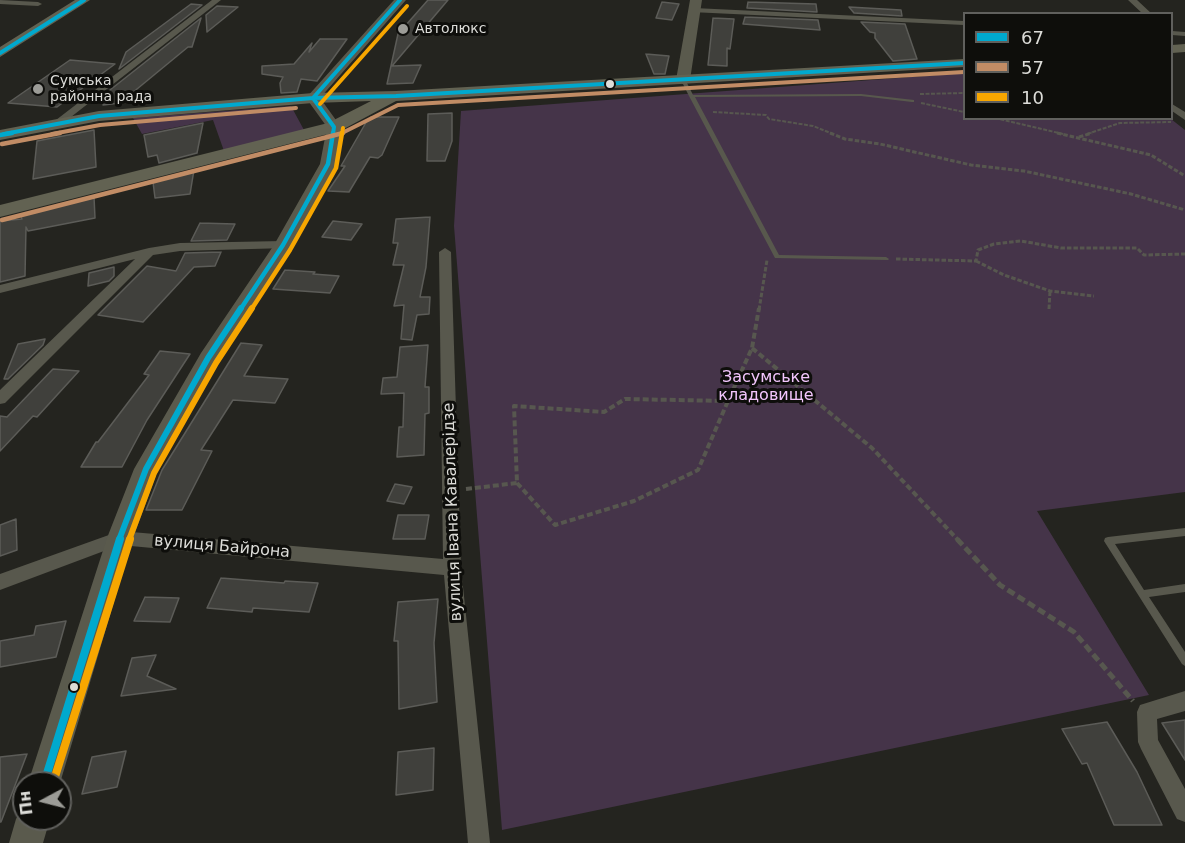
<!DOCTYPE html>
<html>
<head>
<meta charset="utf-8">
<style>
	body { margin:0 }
	#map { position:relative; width:1185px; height:843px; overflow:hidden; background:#24241f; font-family:"DejaVu Sans",sans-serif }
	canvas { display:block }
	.legend { position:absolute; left:963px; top:12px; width:210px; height:108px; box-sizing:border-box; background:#0e0e0b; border:2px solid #60605d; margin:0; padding:8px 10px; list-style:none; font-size:18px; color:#dcdcd8 }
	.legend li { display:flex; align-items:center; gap:12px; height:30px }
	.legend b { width:30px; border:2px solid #60605d }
	.north { position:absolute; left:12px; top:771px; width:60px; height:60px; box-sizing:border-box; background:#0e0e0b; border:2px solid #60605d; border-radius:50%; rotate:263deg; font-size:16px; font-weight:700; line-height:24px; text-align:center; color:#dcdcd8 }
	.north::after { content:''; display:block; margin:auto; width:21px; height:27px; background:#9c9c97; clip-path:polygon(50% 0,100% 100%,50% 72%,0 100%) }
</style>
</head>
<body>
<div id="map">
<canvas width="1185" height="843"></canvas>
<ul class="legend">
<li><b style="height:8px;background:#00a9ce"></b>67</li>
<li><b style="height:8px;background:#c18c65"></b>57</li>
<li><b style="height:8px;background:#f7a600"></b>10</li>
</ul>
<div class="north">Пн</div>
</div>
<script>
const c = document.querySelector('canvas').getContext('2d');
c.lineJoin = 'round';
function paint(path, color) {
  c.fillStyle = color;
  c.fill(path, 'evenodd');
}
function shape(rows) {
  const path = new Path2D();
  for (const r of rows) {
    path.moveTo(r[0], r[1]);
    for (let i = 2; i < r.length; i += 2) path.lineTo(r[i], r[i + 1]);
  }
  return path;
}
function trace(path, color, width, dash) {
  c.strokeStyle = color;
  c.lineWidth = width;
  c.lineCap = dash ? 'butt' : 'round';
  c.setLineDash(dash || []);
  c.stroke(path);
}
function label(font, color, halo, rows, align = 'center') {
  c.font = font + ' "DejaVu Sans",sans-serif';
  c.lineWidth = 6;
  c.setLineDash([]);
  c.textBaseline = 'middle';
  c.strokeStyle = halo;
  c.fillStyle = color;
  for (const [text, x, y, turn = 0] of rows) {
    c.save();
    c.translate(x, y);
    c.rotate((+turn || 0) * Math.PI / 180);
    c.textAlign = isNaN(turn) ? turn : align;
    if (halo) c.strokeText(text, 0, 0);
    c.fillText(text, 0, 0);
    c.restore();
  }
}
paint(shape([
	[964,73,964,118,1171,119,1185,130,1185,492,1037,511,1149,695,502,830,454,226,461,111],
	[291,106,304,130,224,151,213,120,142,134,133,118]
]), '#453449');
const building = shape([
	[428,0,448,0,392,66,421,65,413,83,387,84,398,34,428,0],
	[662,2,679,4,672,20,656,18,662,2],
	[748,2,816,4,817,12,747,8,748,2],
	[191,4,202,5,119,69,126,52,191,4],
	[217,6,238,7,207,32,206,15,217,6],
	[849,7,901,10,902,16,854,13,849,7],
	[745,17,818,20,820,30,743,24,745,17],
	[201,18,192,47,188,47,120,103,103,105,110,90,201,18],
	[713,18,734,19,730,49,727,48,727,66,708,65,713,18],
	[861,22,905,24,917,59,893,61,875,38,875,33,870,32,861,22],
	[320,39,347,39,317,81,301,79,297,92,281,93,280,83,283,77,262,74,262,66,294,64,312,43,309,52,320,39],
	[646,54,669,56,665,74,654,74,646,54],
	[70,60,115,64,57,107,8,103,70,60],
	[452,113,452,141,445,161,427,161,428,114,452,113],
	[371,117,399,117,382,155,378,158,370,157,349,192,328,191,345,166,341,166,368,119,371,117],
	[203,123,197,153,159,163,157,155,148,157,144,135,203,123],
	[94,130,96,167,33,179,37,141,94,130],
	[194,170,190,194,155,198,153,182,194,170],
	[94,197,95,218,28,231,26,227,25,276,0,282,0,221,22,219,20,215,94,197],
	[430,217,426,267,420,297,430,297,429,314,417,315,412,340,401,339,404,305,394,306,404,265,393,265,398,243,393,243,396,219,430,217],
	[333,221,362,224,351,240,322,237,333,221],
	[200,223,235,224,227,240,191,241,200,223],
	[221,252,215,266,194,267,143,322,98,315,147,266,176,271,185,253,221,252],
	[114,267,114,276,109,281,88,286,89,273,114,267],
	[285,270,315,272,313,274,339,276,330,293,273,289,285,270],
	[45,339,43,345,8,379,4,379,18,344,45,339],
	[241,343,262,345,244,376,288,379,275,403,233,400,201,450,212,451,182,510,146,510,162,470,241,343],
	[428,345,425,387,429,387,429,413,425,414,424,455,397,457,399,427,403,427,404,393,381,394,383,378,397,377,400,347,428,345],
	[160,351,190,354,147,420,122,467,81,467,96,442,98,442,149,375,144,374,160,351],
	[53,369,79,371,37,417,33,416,0,451,0,416,7,417,53,369],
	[395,484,412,487,404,504,387,501,395,484],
	[398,515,429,515,425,539,393,539,398,515],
	[16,519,17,550,0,556,0,525,16,519],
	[221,578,284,583,285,581,318,583,309,612,253,608,252,612,207,608,221,578],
	[145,597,179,598,170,622,134,621,145,597],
	[438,599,434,643,437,702,399,709,398,641,394,641,398,602,438,599],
	[66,621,56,657,0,667,0,641,34,635,36,626,66,621],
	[156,655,147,676,176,689,121,696,132,658,156,655],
	[1185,720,1185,760,1162,723,1185,720],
	[1107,722,1137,772,1162,825,1114,825,1087,763,1082,764,1062,729,1107,722],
	[434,748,433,790,396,795,398,752,434,748],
	[126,751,117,787,82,794,92,757,126,751],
	[27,754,1,822,0,822,0,757,27,754]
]);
paint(building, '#40403c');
trace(building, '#5c5c58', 1.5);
trace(shape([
	[920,94,964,93],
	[921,103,964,112],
	[713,112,766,115,769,119,813,126,833,134],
	[995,118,1063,134],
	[1087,134,1120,123,1171,122]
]), '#57574f', 2, [4, 1.5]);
trace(shape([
	[830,133,845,139,880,144,971,165,1024,171,1131,194,1185,210],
	[1057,133,1151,155,1185,176],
	[1079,137,1092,133],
	[896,259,976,261,978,250,994,244,1021,241,1061,248,1137,248,1144,255,1185,254],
	[976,261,1004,275,1050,291,1094,296],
	[1049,309,1050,291],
	[759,310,767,260]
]), '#57574f', 3, [4.5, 2]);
trace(shape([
	[752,348,872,448,958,540],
	[517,483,555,525,634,501,698,470,728,401],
	[466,489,517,483,514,406,604,412,625,399,728,401,752,348,759,308]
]), '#57574f', 4, [6, 3]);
trace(shape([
	[957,539,1000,585,1074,632,1133,701]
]), '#57574f', 5, [8, 4]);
paint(shape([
	[681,79,685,79,693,95,861,94,914,100,914,102,912,102,861,96,695,97,779,255,886,257,889,259,888,260,775,258,689,96,681,80,681,79],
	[1185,528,1185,536,1115,544,1144,590,1185,584,1185,592,1149,597,1185,652,1185,666,1182,664,1104,541,1105,538,1108,537,1185,528]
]), '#58584d');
paint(shape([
	[0,0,38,2,42,4,38,6,0,4,0,0],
	[212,0,221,0,62,124,56,124,56,120,212,0],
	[1128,0,1137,0,1152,14,1143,14,1128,0],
	[694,8,964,21,964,25,691,12,690,10,694,8],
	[1172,31,1185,32,1185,36,1172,35,1172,31],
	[1172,104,1185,112,1185,120,1172,111,1172,104],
	[283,241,287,242,287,248,180,251,153,255,5,403,0,404,0,390,135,259,0,293,0,285,149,248,180,243,283,241],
	[445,248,451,252,461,568,490,843,468,843,444,575,120,545,0,590,0,574,120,531,443,559,439,252,445,248],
	[1185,691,1185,711,1157,719,1158,740,1185,789,1185,822,1177,819,1141,749,1138,742,1137,712,1140,705,1185,691]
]), '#58584d');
paint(shape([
	[394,0,406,0,320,98,341,127,336,164,292,245,217,361,158,470,133,538,60,783,28,783,107,538,134,469,201,353,274,245,320,164,327,127,306,98,394,0],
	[690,0,702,0,690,80,683,84,676,80,690,0],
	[24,806,24,819,50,819,43,843,9,843,16,819,24,806]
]), '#5a5a4d');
paint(shape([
	[75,0,90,0,0,57,0,47,75,0],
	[1185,44,1185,52,1172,53,1172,45,1185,44],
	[964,59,964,67,396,101,340,131,0,217,0,205,328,123,371,101,313,103,99,121,0,140,0,130,99,111,313,93,396,91,964,59]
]), '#626252');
trace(shape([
	[0,53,84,0],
	[313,98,400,0],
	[313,98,334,127,333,134],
	[4,134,99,116,313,98,396,96,964,63]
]), '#00a9ce', 4);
trace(shape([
	[0,135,12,133],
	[240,310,283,245,328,164,333,133]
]), '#00a9ce', 4.5);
trace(shape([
	[119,540,146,469,208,358,241,308]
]), '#00a9ce', 6);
trace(shape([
	[44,783,120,539]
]), '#00a9ce', 8);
trace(shape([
	[52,134,100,125,296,108],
	[340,134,398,105,964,72]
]), '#c18c65', 4);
trace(shape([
	[2,144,60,133],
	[2,220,343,133]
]), '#c18c65', 4.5);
trace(shape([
	[320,104,407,6],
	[342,134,343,128]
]), '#f7a600', 4);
trace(shape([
	[251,310,290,250,336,168,342,133]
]), '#f7a600', 4.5);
trace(shape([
	[129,540,154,473,216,363,252,308]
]), '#f7a600', 6);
trace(shape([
	[53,783,130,539]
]), '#f7a600', 8);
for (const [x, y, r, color] of [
	[403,29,6,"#9c9c97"],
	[610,84,5,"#dcdcd8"],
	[38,89,6,"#9c9c97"],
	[74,687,5,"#dcdcd8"]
]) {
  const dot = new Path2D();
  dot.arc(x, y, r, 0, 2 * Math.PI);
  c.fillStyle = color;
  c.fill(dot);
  trace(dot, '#0e0e0b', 2);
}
label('14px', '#dcdcd8', '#0e0e0b', [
	["Автолюкс",415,29],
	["Сумська",50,81],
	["районна рада",50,97]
], 'left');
label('16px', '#f2c5fc', '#0e0e0b', [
	["Засумське",766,378],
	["кладовище",766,396]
]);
label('16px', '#dcdcd8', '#0e0e0b', [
	["вулиця Івана Кавалерідзе",453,512,-92],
	["вулиця Байрона",222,547,5]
]);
</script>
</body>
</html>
